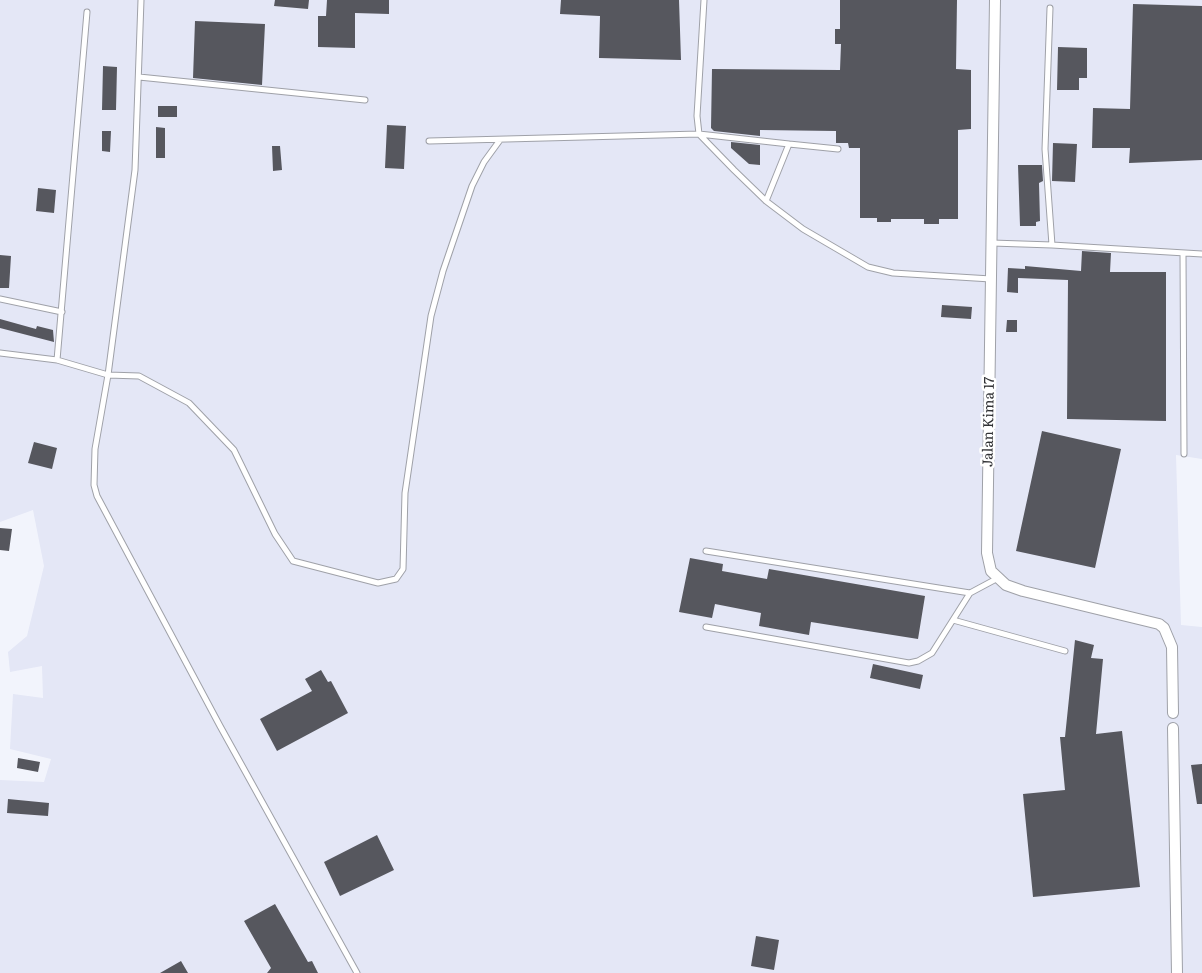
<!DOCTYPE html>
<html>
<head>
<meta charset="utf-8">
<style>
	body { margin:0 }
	canvas { display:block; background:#f2f4fc }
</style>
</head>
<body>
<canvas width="1202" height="973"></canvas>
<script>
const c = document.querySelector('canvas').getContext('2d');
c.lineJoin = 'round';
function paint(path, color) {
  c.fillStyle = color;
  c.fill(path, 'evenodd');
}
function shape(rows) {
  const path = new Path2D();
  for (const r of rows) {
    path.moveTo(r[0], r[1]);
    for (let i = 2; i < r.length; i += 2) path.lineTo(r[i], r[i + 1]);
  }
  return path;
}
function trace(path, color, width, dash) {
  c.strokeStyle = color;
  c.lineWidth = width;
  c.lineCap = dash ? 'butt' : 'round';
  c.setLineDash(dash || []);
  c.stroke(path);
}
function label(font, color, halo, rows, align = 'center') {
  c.font = font + ' Literata,serif';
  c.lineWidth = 5;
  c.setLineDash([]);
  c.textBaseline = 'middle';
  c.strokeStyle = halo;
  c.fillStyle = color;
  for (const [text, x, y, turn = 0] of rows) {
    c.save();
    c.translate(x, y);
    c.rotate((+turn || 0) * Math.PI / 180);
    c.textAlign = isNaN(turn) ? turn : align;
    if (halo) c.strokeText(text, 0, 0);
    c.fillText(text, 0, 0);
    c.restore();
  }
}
paint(shape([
	[0,0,1202,0,1202,459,1176,455,1181,625,1202,627,1202,973,0,973,0,780,44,782,51,759,10,749,13,694,43,698,42,666,10,672,8,652,27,636,44,566,33,510,0,522]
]), '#e4e7f6');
paint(shape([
	[275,0,309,0,308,9,274,6],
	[327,0,389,0,389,14,355,13,355,48,318,47,318,16,326,16],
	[561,0,679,0,681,60,599,58,600,16,560,14],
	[840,0,957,0,956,69,971,70,971,129,958,130,958,219,939,219,939,224,924,224,924,219,891,219,891,222,877,222,877,218,860,218,860,148,849,148,848,143,836,143,836,131,760,130,760,136,714,131,711,128,712,69,840,70,841,44,835,44,835,29,840,29],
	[1133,4,1202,6,1202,160,1129,163,1130,148,1092,148,1093,108,1130,109],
	[195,21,265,24,262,85,193,78],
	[1058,47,1087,48,1087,78,1079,78,1079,90,1057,90],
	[103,66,117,67,116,110,102,110],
	[158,106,177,106,177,117,158,117],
	[387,125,406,126,404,169,385,168],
	[156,127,165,128,165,158,156,158],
	[102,131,111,131,110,152,102,151],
	[731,142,760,145,760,165,749,164,731,148],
	[1053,143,1077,144,1075,182,1052,181],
	[272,146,280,146,282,170,273,171],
	[1018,165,1042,165,1043,181,1039,183,1040,221,1036,222,1036,226,1020,226],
	[38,188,56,190,54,213,36,211],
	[1082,251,1111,253,1110,272,1166,272,1166,421,1067,419,1068,280,1018,278,1018,293,1007,292,1008,268,1025,269,1025,266,1081,271],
	[0,255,11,256,9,288,0,288],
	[942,305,972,307,971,319,941,317],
	[0,319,36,329,37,326,53,330,54,342,0,328],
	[1007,320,1017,320,1017,332,1006,332],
	[1042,431,1121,449,1095,568,1016,551],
	[34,442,57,448,52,469,28,463],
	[0,528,12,529,9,551,0,550],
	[690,558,723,564,722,571,767,579,769,569,925,596,918,639,811,622,809,635,759,626,761,613,715,604,712,618,679,612],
	[1075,640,1094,645,1091,658,1103,659,1096,734,1122,731,1140,887,1033,897,1023,794,1065,790,1060,737,1065,737],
	[873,664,923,675,920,689,870,678],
	[321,670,328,682,331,681,348,713,277,751,260,719,312,691,305,679],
	[18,758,40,762,38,772,17,768],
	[1202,764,1202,804,1197,804,1191,765],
	[8,799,49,803,48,816,7,813],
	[377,835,394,870,340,896,324,862],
	[275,904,308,962,312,961,318,973,267,973,271,968,244,921],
	[756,936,779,940,774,970,751,966],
	[181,961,188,973,160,973]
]), '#56575e');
const service = shape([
	[141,0,135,170,108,375,95,449,94,485,97,496,220,726,357,973],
	[704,0,697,116,699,134,734,170,766,201,803,229,868,267,893,273,991,279],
	[139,77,365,100],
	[429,141,699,134,789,144,766,201],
	[789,144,838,149],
	[992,243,1052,245,1045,149,1050,8],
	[1052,245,1202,254],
	[1183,254,1184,454],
	[0,299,62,312],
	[0,353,57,360,108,375,139,376,189,403,234,450,275,534,293,561,378,583,396,579,403,569,405,493,431,316,443,271,472,186,484,162,500,140],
	[57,360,87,12],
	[706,551,970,593,998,578],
	[953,620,1065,651],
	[706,627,909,663,918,661,932,653,970,593]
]);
const minor = shape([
	[995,0,987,553,991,571,1006,585,1023,591,1159,624,1164,628,1172,647,1173,713],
	[1173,728,1177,973]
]);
trace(service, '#9fa1a8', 7);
trace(minor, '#9fa1a8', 12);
trace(service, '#fff', 5);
trace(minor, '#fff', 10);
label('14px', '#303134', '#fff', [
	["Jalan Kima 17",989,422,-89]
]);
</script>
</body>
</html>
